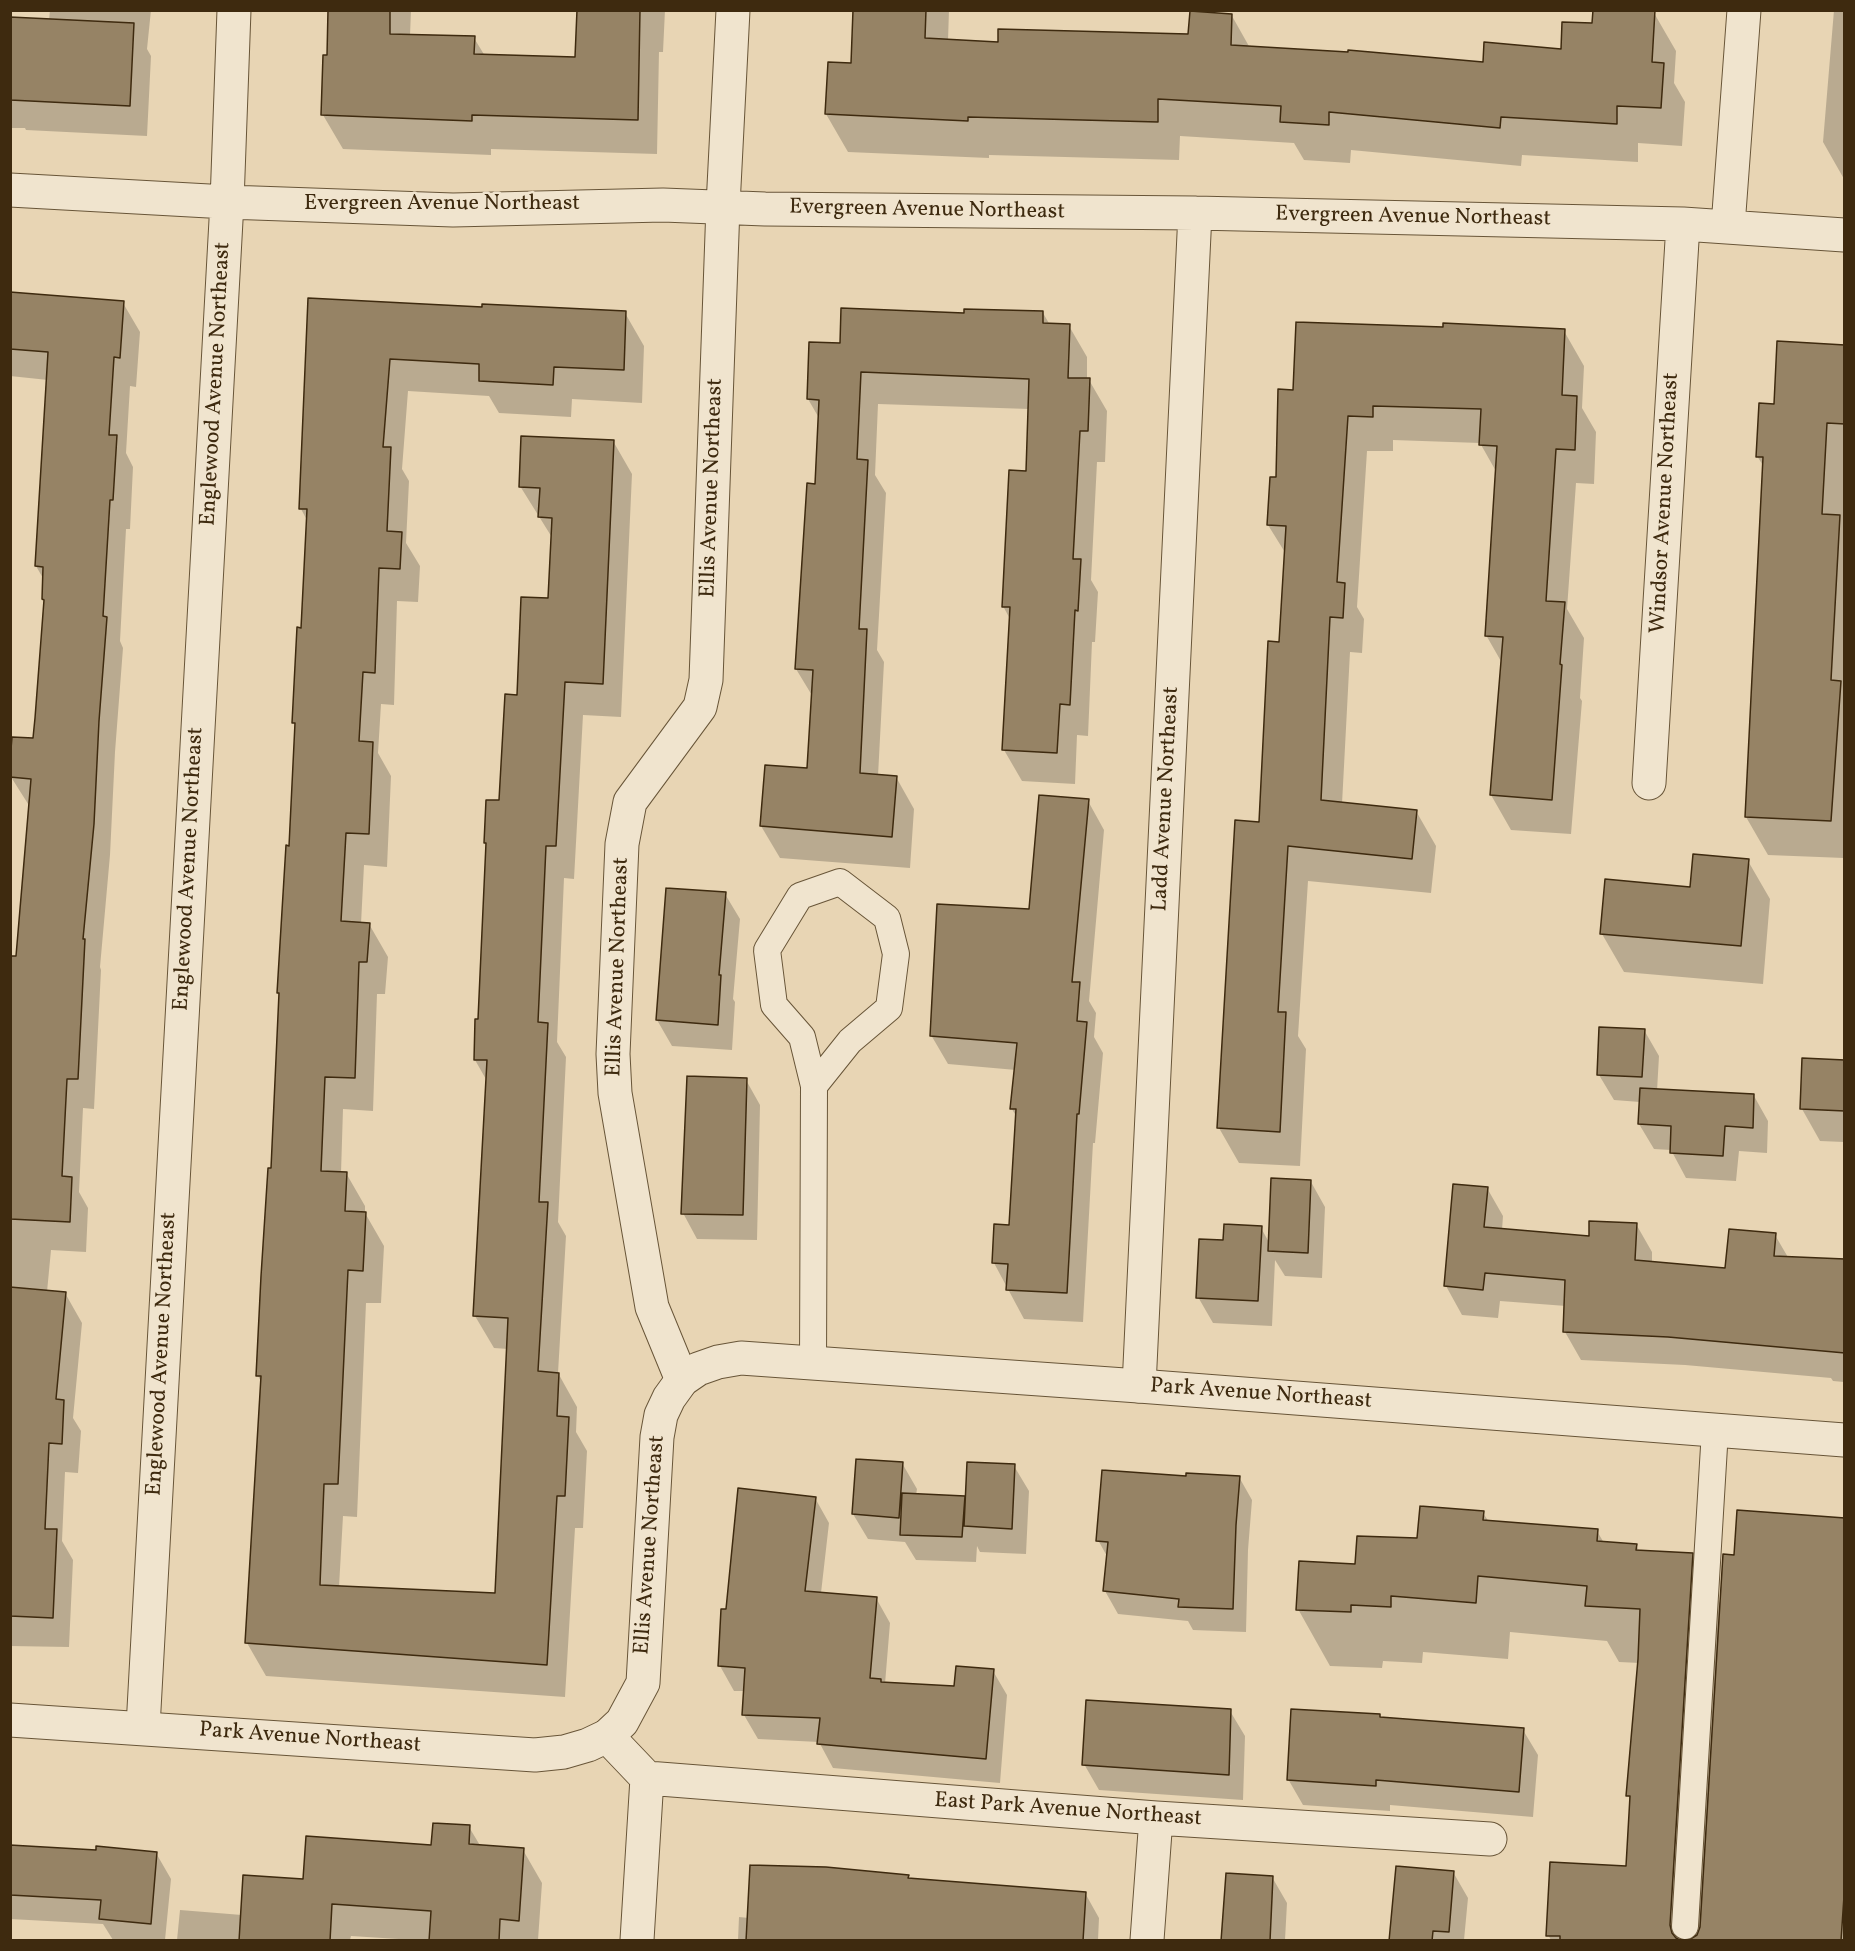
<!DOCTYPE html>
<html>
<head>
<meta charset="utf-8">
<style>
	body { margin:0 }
	#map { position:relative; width:1855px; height:1951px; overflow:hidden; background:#e8d5b4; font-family:Vollkorn,serif }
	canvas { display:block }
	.frame { position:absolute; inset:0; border:12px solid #3e2a0f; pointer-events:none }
</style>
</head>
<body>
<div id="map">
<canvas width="1855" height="1951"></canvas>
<div class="frame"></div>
</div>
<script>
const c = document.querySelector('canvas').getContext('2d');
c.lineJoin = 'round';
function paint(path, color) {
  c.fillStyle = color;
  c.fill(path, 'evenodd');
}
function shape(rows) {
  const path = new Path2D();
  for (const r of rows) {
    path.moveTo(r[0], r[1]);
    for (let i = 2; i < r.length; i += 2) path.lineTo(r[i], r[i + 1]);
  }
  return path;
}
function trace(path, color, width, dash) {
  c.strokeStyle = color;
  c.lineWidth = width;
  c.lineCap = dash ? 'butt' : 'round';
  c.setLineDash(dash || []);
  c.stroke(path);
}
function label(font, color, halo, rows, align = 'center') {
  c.font = font + ' Vollkorn,serif';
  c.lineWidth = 5;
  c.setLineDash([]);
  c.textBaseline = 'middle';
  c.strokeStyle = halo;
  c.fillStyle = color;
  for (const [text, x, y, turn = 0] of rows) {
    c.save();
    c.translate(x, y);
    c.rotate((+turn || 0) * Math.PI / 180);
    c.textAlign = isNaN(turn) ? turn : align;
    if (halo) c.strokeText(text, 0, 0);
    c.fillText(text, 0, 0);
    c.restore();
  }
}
paint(shape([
	[50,10,151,10,147,49,151,56,147,136,26,130,25,128,10,128,10,38,49,21],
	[330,10,411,10,410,36,474,38,485,56,577,59,579,10,665,10,663,52,659,52,657,154,491,149,491,155,343,149,323,115,328,57],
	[854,10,949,10,948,41,999,43,1190,35,1232,16,1250,48,1484,64,1562,51,1594,25,1654,13,1676,51,1674,83,1685,102,1682,146,1638,143,1638,162,1522,155,1521,166,1351,150,1350,163,1304,160,1294,143,1180,136,1179,160,989,155,989,158,848,152,826,114,852,64],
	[1834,10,1844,10,1844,179,1823,142],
	[10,293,123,303,140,332,136,387,130,386,126,453,133,467,130,529,126,529,120,641,123,648,115,752,110,855,100,967,101,970,94,1109,83,1108,79,1192,88,1208,86,1252,51,1250,47,1292,65,1293,82,1323,73,1418,81,1431,78,1473,65,1472,62,1541,73,1560,69,1647,10,1646,10,957,17,957,30,807,11,777,34,739,45,603,43,599,44,580,36,566,48,380,10,376],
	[310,300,483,309,625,313,644,346,642,403,572,399,571,417,499,413,489,396,408,391,402,469,409,481,406,543,420,566,418,602,397,601,394,705,381,704,378,753,391,776,387,867,364,865,361,924,369,924,388,957,385,994,377,994,373,1111,343,1109,341,1173,346,1173,365,1206,365,1213,384,1246,381,1303,366,1303,357,1517,343,1516,339,1587,496,1595,508,1349,494,1348,475,1316,487,1081,475,1060,479,1021,488,847,485,842,501,802,519,696,550,600,553,539,520,486,613,441,632,474,621,717,583,715,574,879,564,878,557,1042,566,1057,558,1222,566,1236,558,1373,577,1407,576,1432,587,1451,583,1528,575,1528,565,1697,266,1676,247,1643,262,1383,258,1376,273,1170,291,847,296,728,294,722,303,629,308,522,301,509],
	[1043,313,1050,325,1069,326,1087,357,1087,380,1089,380,1107,411,1105,462,1097,462,1091,580,1098,592,1095,642,1092,642,1088,736,1077,735,1075,784,1022,781,1004,750,1010,619,1003,606,1028,472,1029,409,878,404,875,475,886,493,877,650,884,662,878,776,896,777,914,809,910,868,780,858,761,826,809,770,813,697,796,669,816,485,819,418,808,399,841,344,965,314],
	[1564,331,1584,366,1582,408,1596,432,1594,484,1576,483,1567,609,1584,638,1580,698,1582,701,1571,834,1511,830,1491,795,1502,663,1486,635,1497,473,1480,443,1393,440,1393,451,1367,451,1357,607,1364,619,1362,653,1350,652,1342,804,1416,811,1436,846,1431,893,1308,881,1298,1036,1306,1049,1300,1166,1239,1163,1219,1128,1260,823,1280,643,1286,554,1268,525,1295,391],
	[1844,347,1844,858,1768,855,1746,817,1764,467,1757,456,1775,405],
	[1088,801,1104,830,1089,1001,1096,1013,1094,1037,1103,1053,1095,1143,1093,1143,1083,1322,1024,1319,994,1263,1011,1227,1017,1118,1012,1109,1016,1070,948,1064,931,1035,1030,911],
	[1748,861,1770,899,1763,984,1624,972,1602,934],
	[725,894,740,919,733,999,735,1002,732,1050,672,1046,657,1020],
	[1644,1030,1659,1056,1657,1091,1754,1096,1768,1121,1767,1153,1739,1151,1736,1181,1686,1178,1671,1150,1654,1149,1639,1124,1640,1102,1614,1100,1599,1075],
	[1844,1061,1844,1142,1820,1141,1802,1109],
	[746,1080,760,1105,757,1240,697,1239,683,1213],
	[1311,1182,1325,1207,1322,1278,1285,1276,1275,1260,1272,1326,1213,1323,1198,1297,1225,1241,1261,1228,1270,1244],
	[1487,1188,1503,1216,1502,1230,1590,1238,1636,1224,1652,1252,1652,1263,1726,1270,1775,1235,1789,1259,1844,1261,1844,1382,1833,1381,1831,1378,1685,1365,1581,1360,1565,1332,1566,1306,1500,1301,1498,1318,1462,1315,1446,1286],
	[902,1463,917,1489,916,1495,964,1498,967,1503,1014,1466,1029,1491,1026,1554,980,1552,977,1546,976,1562,916,1560,905,1542,868,1539,853,1514],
	[1239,1477,1252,1500,1248,1550,1246,1632,1193,1630,1188,1621,1118,1614,1105,1591,1108,1558,1098,1540,1188,1478],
	[815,1498,829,1523,821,1593,876,1598,890,1623,885,1684,956,1688,993,1671,1007,1695,1000,1783,833,1768,819,1742,758,1739,744,1715,745,1691,734,1691,720,1666,727,1611],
	[1483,1513,1489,1522,1597,1531,1604,1543,1636,1545,1640,1552,1692,1554,1721,1605,1735,1556,1844,1520,1844,1940,1551,1940,1548,1935,1627,1867,1631,1802,1628,1795,1640,1663,1619,1662,1607,1641,1510,1632,1508,1659,1423,1652,1422,1663,1383,1661,1382,1668,1330,1666,1298,1609,1357,1565],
	[1230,1711,1245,1736,1243,1800,1099,1790,1084,1764],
	[1523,1730,1538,1755,1533,1817,1390,1805,1390,1811,1303,1805,1288,1779],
	[469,1827,481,1847,523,1850,542,1883,538,1940,414,1940,351,1936,350,1940,177,1940,180,1910,242,1915,304,1881,433,1846],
	[10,1846,156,1853,171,1879,165,1940,113,1940,103,1924,10,1919],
	[1453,1872,1468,1898,1464,1940,1398,1940],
	[908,1876,910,1880,1085,1893,1099,1918,1098,1940,738,1940,739,1917,749,1918],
	[1272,1877,1287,1903,1285,1940,1223,1940]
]), '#0003');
const building = shape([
	[328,10,390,10,390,34,475,36,474,54,575,57,577,10,640,10,638,120,472,115,472,121,321,115,323,55,327,55,328,10],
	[853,10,926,10,925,38,998,42,998,29,1188,34,1190,11,1232,14,1231,45,1348,52,1348,50,1483,62,1484,42,1561,49,1562,22,1592,23,1593,10,1655,10,1652,62,1664,63,1661,108,1617,106,1617,124,1501,117,1500,128,1329,112,1329,125,1280,122,1281,106,1158,99,1158,122,968,117,968,121,825,114,828,62,851,63,853,10],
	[10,17,134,23,130,106,10,100,10,17],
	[10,292,124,301,120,358,114,357,109,435,117,435,113,500,110,500,103,616,107,617,99,721,94,824,83,939,85,939,78,1079,67,1079,62,1176,72,1177,70,1222,10,1219,10,956,16,956,31,779,10,777,10,761,12,737,33,738,35,718,44,600,42,599,43,567,35,566,48,352,10,349,10,292],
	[308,298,482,307,482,304,626,311,624,370,554,367,553,385,479,381,479,364,390,359,383,447,391,447,387,531,402,532,400,569,379,568,375,673,363,672,359,741,373,742,369,834,346,833,341,921,370,923,367,962,359,962,355,1078,325,1077,321,1171,347,1172,345,1211,366,1212,363,1271,348,1270,338,1484,324,1484,320,1585,495,1593,508,1318,473,1316,487,1060,474,1060,475,1019,478,1019,486,843,484,843,486,800,499,800,505,694,517,695,521,597,548,598,552,518,538,517,540,488,519,487,521,436,614,440,603,684,565,682,556,846,546,846,538,1022,548,1023,539,1202,548,1202,538,1371,559,1373,557,1416,569,1417,565,1496,557,1496,547,1665,245,1643,261,1376,256,1376,261,1276,268,1168,271,1168,279,993,277,993,286,845,289,846,295,723,292,723,297,627,301,628,307,509,299,509,308,298],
	[841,308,964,313,964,309,1043,311,1043,323,1070,324,1068,378,1090,378,1088,431,1080,431,1073,559,1081,559,1078,611,1075,610,1070,705,1060,704,1057,753,1002,750,1010,607,1002,607,1009,470,1026,471,1029,379,861,372,857,459,868,460,859,629,867,629,860,773,897,776,892,837,760,826,765,765,807,768,813,670,795,669,807,483,815,484,819,400,807,399,809,342,840,343,841,308],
	[1296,322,1443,327,1443,323,1565,329,1562,395,1577,396,1575,450,1556,449,1546,601,1565,602,1560,664,1562,665,1552,800,1490,795,1503,637,1485,636,1497,446,1479,445,1481,409,1373,406,1373,417,1348,416,1337,582,1345,583,1343,618,1330,617,1321,800,1417,810,1412,859,1288,846,1278,1012,1286,1012,1280,1132,1217,1128,1235,820,1259,822,1268,641,1279,642,1286,526,1267,525,1270,477,1276,477,1278,389,1293,390,1296,322],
	[1777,341,1845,345,1845,424,1827,423,1822,514,1840,515,1831,680,1841,681,1831,821,1745,817,1763,457,1756,457,1759,403,1774,404,1777,341],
	[1039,795,1089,799,1072,982,1080,982,1077,1021,1087,1022,1079,1114,1077,1114,1067,1293,1006,1290,1008,1264,992,1263,994,1224,1009,1225,1016,1109,1010,1109,1017,1043,930,1036,937,904,1029,909,1039,795],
	[1693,854,1749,859,1741,946,1600,934,1605,879,1690,887,1693,854],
	[666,888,726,892,719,975,721,975,718,1025,656,1020,666,888],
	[1599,1027,1645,1029,1642,1077,1597,1075,1599,1027],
	[1802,1058,1845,1060,1845,1111,1800,1109,1802,1058],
	[687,1076,747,1078,743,1215,681,1214,687,1076],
	[1640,1088,1754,1094,1753,1128,1725,1126,1723,1156,1670,1153,1671,1126,1638,1124,1640,1088],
	[1271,1178,1311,1180,1308,1253,1268,1251,1271,1178],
	[1453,1184,1488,1187,1484,1227,1589,1236,1589,1221,1637,1223,1635,1260,1725,1268,1729,1229,1776,1233,1774,1256,1845,1259,1845,1353,1668,1337,1563,1332,1565,1280,1485,1273,1483,1290,1444,1286,1453,1184],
	[1224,1224,1262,1226,1258,1301,1196,1298,1199,1239,1223,1240,1224,1224],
	[10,1287,66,1292,56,1399,64,1400,62,1444,49,1443,45,1529,57,1529,53,1618,10,1616,10,1287],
	[856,1459,903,1462,899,1518,852,1514,856,1459],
	[967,1462,1015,1464,1012,1529,964,1526,967,1462],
	[1102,1470,1186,1476,1186,1473,1240,1476,1236,1525,1233,1609,1178,1607,1179,1599,1103,1591,1108,1542,1096,1541,1102,1470],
	[738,1488,816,1497,805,1591,877,1597,870,1678,881,1679,881,1682,954,1686,956,1666,994,1669,986,1759,817,1744,820,1718,742,1715,745,1668,718,1666,721,1609,726,1609,738,1488],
	[902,1493,965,1496,962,1537,900,1535,902,1493],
	[1420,1506,1484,1511,1483,1520,1598,1529,1597,1541,1637,1544,1636,1550,1693,1553,1670,1925,1672,1933,1676,1938,1682,1941,1560,1941,1560,1936,1546,1936,1550,1862,1626,1866,1630,1796,1626,1796,1638,1659,1640,1609,1585,1606,1587,1586,1478,1576,1476,1603,1391,1596,1391,1607,1351,1605,1351,1612,1296,1610,1299,1561,1355,1564,1357,1536,1417,1538,1420,1506],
	[1737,1510,1845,1518,1845,1881,1841,1941,1687,1941,1697,1935,1700,1927,1723,1554,1734,1555,1737,1510],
	[1086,1700,1231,1709,1229,1775,1082,1765,1086,1700],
	[1291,1709,1380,1714,1380,1717,1524,1728,1519,1792,1376,1780,1376,1786,1287,1780,1291,1709],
	[433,1823,470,1825,469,1844,524,1848,519,1921,500,1919,499,1941,429,1941,431,1911,332,1904,330,1941,239,1941,243,1875,303,1879,306,1836,431,1845,433,1823],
	[10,1845,96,1850,96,1846,157,1852,151,1924,99,1919,101,1900,10,1895,10,1845],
	[750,1865,826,1867,909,1875,908,1878,1086,1892,1083,1941,746,1941,750,1865],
	[1396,1866,1454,1871,1449,1932,1433,1931,1432,1941,1389,1941,1396,1866],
	[1226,1873,1273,1876,1270,1941,1221,1941,1226,1873]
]);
paint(building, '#968365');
trace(building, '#3e2a0f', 1.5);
const service = shape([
	[813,1363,814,1086,802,1037,774,1005,767,950,800,896,840,882,887,918,896,954,889,1008,850,1041,814,1086],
	[1685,1926,1715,1430]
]);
const minor = shape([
	[10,190,227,202,453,210,663,205,765,209,1195,213,1683,224,1844,235],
	[1728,226,1744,10],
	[1649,783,1683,224],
	[682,1380,652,1307,615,1093,613,1054,622,844,630,802,700,707,706,680,723,206,733,10],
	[1139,1386,1195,213],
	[143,1727,227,202,234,10],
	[607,1736,647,1778,637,1940],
	[647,1778,1156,1818,1490,1839],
	[1147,1940,1156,1818]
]);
const tertiary = shape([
	[10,1720,535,1755,564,1752,588,1745,607,1736,622,1722,643,1683,657,1437,661,1415,669,1398,682,1380,698,1369,718,1362,741,1358,1139,1386,1844,1440]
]);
trace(service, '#685538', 28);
trace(minor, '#685538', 35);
trace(tertiary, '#685538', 35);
trace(service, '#f0e4ce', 26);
trace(minor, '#f0e4ce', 33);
trace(tertiary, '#f0e4ce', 33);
label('22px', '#3e2a0f', '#f0e4ce', [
	["Evergreen Avenue Northeast",442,205],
	["Evergreen Avenue Northeast",927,211,1],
	["Evergreen Avenue Northeast",1413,218,1],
	["Englewood Avenue Northeast",217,384,-87],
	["Ellis Avenue Northeast",713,488,-88],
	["Windsor Avenue Northeast",1666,503,-87],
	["Ladd Avenue Northeast",1167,799,-87],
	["Englewood Avenue Northeast",190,869,-87],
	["Ellis Avenue Northeast",619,967,-88],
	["Englewood Avenue Northeast",163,1354,-87],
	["Park Avenue Northeast",1261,1395,4],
	["Ellis Avenue Northeast",651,1545,-86],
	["Park Avenue Northeast",310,1739,4],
	["East Park Avenue Northeast",1068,1811,4]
]);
</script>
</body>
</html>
